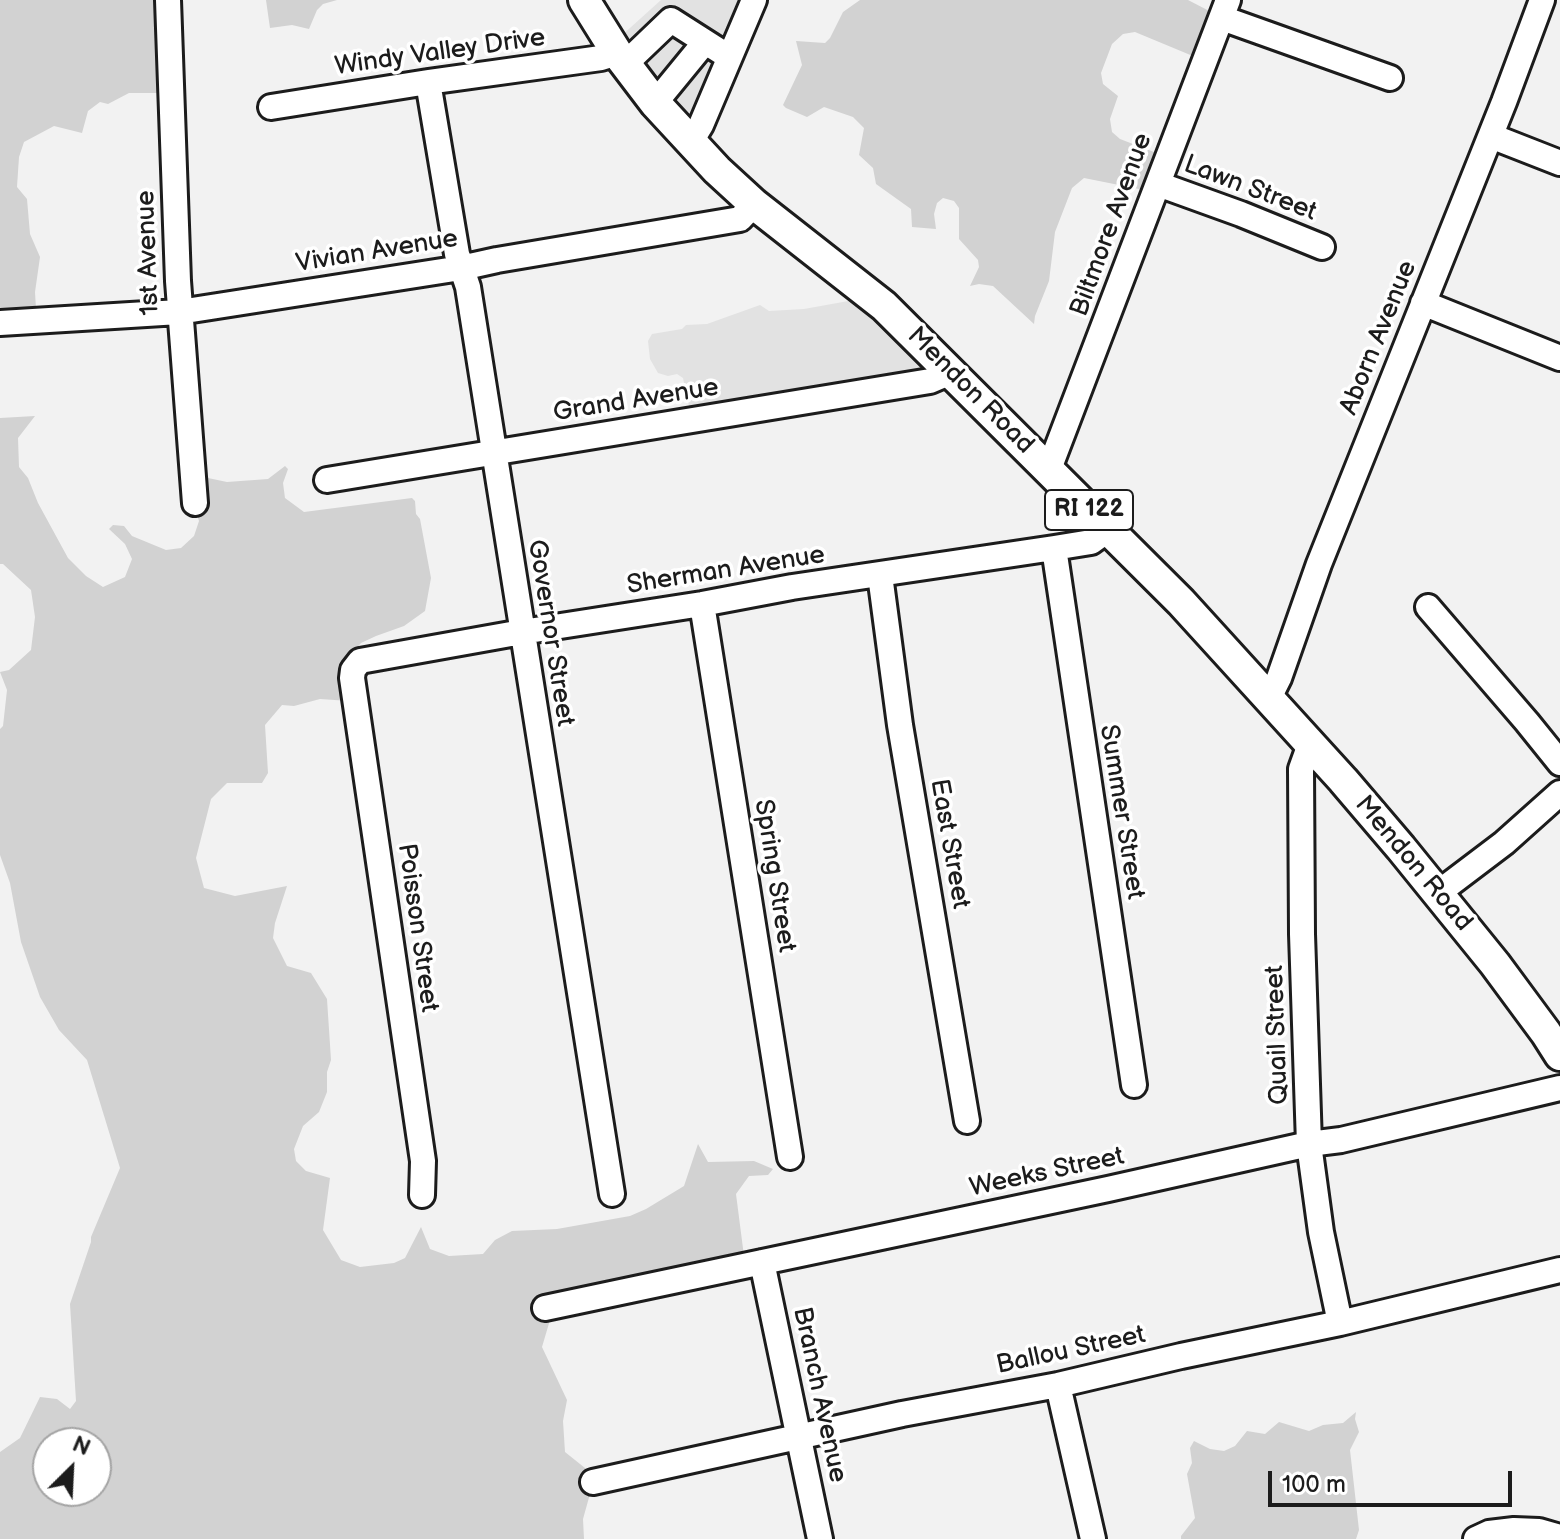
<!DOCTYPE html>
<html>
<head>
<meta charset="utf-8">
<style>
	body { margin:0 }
	#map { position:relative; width:1560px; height:1539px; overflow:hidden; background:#f2f2f2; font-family:"Balsamiq Sans",sans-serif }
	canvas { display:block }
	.north { position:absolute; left:32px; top:1427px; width:80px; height:80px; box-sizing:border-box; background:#fff; border:2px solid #a4a4a4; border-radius:50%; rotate:24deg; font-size:22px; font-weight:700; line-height:32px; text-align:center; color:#1c1c1c }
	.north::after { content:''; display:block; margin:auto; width:28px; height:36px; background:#1c1c1c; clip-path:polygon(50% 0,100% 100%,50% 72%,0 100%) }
	.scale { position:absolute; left:1268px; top:1471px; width:244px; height:36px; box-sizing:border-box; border:4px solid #1c1c1c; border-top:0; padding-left:10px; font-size:24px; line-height:28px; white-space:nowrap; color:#1c1c1c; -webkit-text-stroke:6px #fff; paint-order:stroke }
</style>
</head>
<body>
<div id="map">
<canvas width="1560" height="1539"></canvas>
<div class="north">N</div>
<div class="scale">100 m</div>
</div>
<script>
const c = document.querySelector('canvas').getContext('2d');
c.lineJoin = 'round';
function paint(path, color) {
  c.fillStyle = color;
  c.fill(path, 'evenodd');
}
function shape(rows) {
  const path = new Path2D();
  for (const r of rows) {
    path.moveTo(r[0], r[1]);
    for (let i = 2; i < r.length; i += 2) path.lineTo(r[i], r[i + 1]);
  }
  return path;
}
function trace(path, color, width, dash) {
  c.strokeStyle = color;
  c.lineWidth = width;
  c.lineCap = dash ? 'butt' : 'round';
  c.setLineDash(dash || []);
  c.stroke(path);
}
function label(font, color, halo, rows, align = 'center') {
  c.font = font + ' "Balsamiq Sans",sans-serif';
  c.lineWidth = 7;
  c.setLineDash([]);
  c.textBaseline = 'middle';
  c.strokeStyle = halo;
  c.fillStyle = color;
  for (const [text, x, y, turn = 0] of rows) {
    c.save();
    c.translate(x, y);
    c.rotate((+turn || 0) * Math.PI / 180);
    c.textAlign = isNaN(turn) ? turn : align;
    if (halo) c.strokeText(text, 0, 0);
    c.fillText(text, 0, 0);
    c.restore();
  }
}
paint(shape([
	[661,0,756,0,690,144,610,46],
	[865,298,943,374,693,425,683,378,677,374,668,376,658,373,650,359,648,341,652,334,682,329,686,325,707,324,760,305,769,311,804,309]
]), '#e2e2e2');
paint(shape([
	[0,0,162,0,163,93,129,93,108,104,100,102,88,111,82,133,54,126,24,142,19,157,17,187,27,199,30,234,40,257,35,292,37,326,0,329],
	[266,0,337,0,323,4,317,10,309,29,292,25,270,28],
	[860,0,1188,0,1219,16,1200,59,1135,32,1123,34,1112,44,1101,73,1103,84,1118,96,1110,119,1112,132,1120,139,1167,157,1154,192,1084,178,1072,188,1055,232,1049,281,1035,316,1034,324,993,286,979,284,970,286,979,267,978,260,959,239,959,208,954,201,943,198,937,203,934,214,936,229,912,227,911,209,876,184,873,168,859,155,864,128,853,117,824,107,807,117,786,108,783,105,802,65,796,41,825,43,830,38,843,12],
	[35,416,18,438,19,467,28,478,38,503,68,558,86,576,103,587,125,577,132,559,125,544,109,529,113,525,124,526,132,536,166,550,181,548,194,536,199,521,190,494,189,474,227,482,268,479,285,466,288,469,283,483,285,498,304,512,412,498,415,501,416,514,420,519,431,578,425,611,404,626,376,636,361,643,350,656,349,701,320,699,294,706,282,705,265,725,268,773,262,783,227,783,211,799,196,858,204,888,235,896,287,886,275,923,273,938,287,966,311,973,327,999,331,1060,327,1072,327,1092,319,1112,303,1126,294,1149,296,1161,306,1171,330,1178,323,1230,341,1260,360,1267,394,1263,405,1258,421,1227,430,1249,449,1256,483,1254,495,1240,512,1231,557,1229,630,1216,646,1209,684,1186,698,1144,708,1162,754,1161,773,1169,768,1175,749,1176,736,1194,745,1264,555,1303,542,1347,567,1400,563,1421,565,1452,595,1476,583,1519,584,1539,0,1539,0,1452,20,1438,40,1397,57,1399,70,1409,76,1401,70,1304,91,1242,91,1237,120,1168,87,1060,59,1030,40,997,21,942,10,883,0,855,0,729,3,726,7,690,0,672,9,670,31,650,35,617,31,590,3,564,0,564,0,418],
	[48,1443,96,1443,96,1491,48,1491],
	[1356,1412,1355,1419,1359,1432,1350,1450,1359,1530,1356,1539,1181,1539,1181,1536,1195,1518,1187,1474,1192,1463,1190,1448,1194,1441,1210,1449,1224,1451,1235,1446,1247,1431,1265,1434,1279,1422,1309,1431,1323,1425,1343,1423]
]), '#d2d2d2');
const minor = shape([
	[168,0,178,281,195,503],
	[1222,18,1390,78],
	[625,64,671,20,729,57],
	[428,82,457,254,468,287,612,1194],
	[655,103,705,42],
	[271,107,428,82,601,58,617,53],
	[1491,136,1560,163],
	[690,143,701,125,754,0],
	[1158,184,1241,214,1322,247],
	[1423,303,1560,358],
	[0,323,179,312,461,268,497,260,740,219,754,204],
	[1049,469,1228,0],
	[327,480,930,381,951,372],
	[1054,548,1134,1085],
	[880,575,900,725,967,1121],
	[702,604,790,1157],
	[1428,607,1527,722,1560,763],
	[1269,698,1279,678,1319,564,1504,102,1542,0],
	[1310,744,1301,769,1302,934,1309,1144,1321,1232,1340,1323],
	[1438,893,1504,843,1560,793],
	[422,1195,423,1161,352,678,353,670,360,661,522,632,702,604,792,587,1054,548,1091,542,1109,529],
	[762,1262,820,1539],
	[545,1308,1108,1189,1309,1144,1341,1140,1560,1088],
	[1058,1385,1093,1539],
	[593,1482,902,1414,1058,1385,1181,1356,1340,1323,1560,1270],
	[1476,1539,1489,1533,1514,1530,1539,1531,1560,1537]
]);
const major = shape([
	[584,0,617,53,655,103,717,170,754,204,884,306,1181,602,1343,780,1401,848,1495,964,1546,1033,1560,1055]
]);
trace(minor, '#1c1c1c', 30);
trace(major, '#1c1c1c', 36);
trace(minor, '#fff', 24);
trace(major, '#fff', 30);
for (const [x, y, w] of [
	[1089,510,88]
]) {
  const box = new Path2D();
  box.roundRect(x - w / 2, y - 20, w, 40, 6);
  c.fillStyle = '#fff';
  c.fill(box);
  trace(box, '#1c1c1c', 2);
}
label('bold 24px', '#1c1c1c', null, [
	["RI 122",1089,510]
]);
label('26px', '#1c1c1c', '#fff', [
	["Windy Valley Drive",440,53,-8],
	["Lawn Street",1250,189,21],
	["Biltmore Avenue",1112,225,-70],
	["Vivian Avenue",377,252,-9],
	["1st Avenue",149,253,-92],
	["Aborn Avenue",1379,338,-68],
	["Mendon Road",970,391,45],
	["Grand Avenue",636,401,-9],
	["Sherman Avenue",726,571,-9],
	["Governor Street",550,633,81],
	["Summer Street",1121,812,81],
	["East Street",949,844,80],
	["Mendon Road",1413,864,50],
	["Spring Street",774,876,81],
	["Poisson Street",417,928,82],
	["Quail Street",1278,1035,-92],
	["Weeks Street",1047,1173,-12],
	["Ballou Street",1071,1351,-12],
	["Branch Avenue",819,1395,78]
]);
</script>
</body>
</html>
